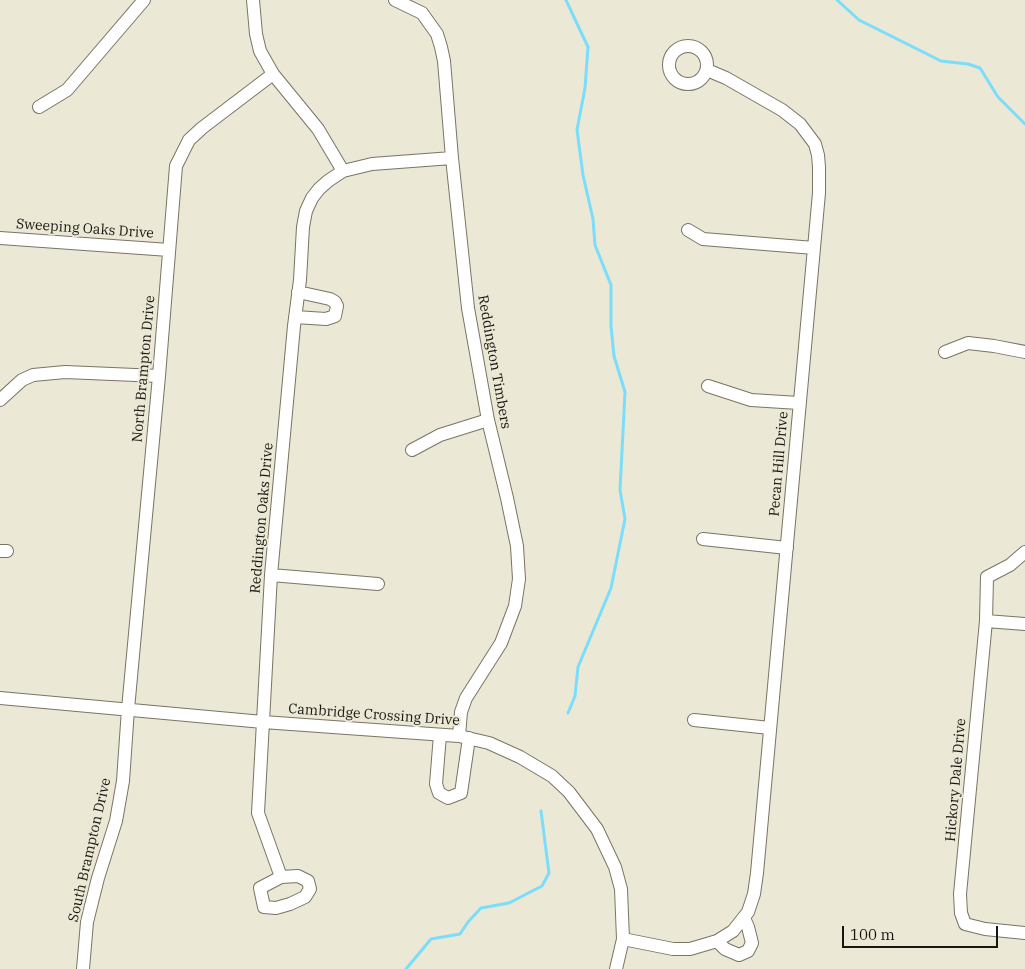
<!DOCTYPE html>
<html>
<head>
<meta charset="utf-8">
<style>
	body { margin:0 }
	#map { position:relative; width:1025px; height:969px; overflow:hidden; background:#ebe8d6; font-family:"IBM Plex Serif",serif }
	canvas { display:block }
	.scale { position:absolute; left:842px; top:926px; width:156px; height:22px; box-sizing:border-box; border:2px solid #17160f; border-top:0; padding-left:6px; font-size:15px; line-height:18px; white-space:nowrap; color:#17160f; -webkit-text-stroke:4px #ebe8d6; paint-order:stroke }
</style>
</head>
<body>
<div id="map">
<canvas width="1025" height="969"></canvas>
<div class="scale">100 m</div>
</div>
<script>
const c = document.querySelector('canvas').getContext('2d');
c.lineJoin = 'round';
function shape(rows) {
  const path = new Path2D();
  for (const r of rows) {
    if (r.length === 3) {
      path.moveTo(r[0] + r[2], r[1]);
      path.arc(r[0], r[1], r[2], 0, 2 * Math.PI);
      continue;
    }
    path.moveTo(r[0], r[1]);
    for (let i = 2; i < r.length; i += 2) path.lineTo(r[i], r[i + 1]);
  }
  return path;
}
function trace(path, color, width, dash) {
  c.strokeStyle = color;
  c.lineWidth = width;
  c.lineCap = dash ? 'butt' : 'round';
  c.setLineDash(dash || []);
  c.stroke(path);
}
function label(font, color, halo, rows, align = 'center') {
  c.font = font + ' "IBM Plex Serif",serif';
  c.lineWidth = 4;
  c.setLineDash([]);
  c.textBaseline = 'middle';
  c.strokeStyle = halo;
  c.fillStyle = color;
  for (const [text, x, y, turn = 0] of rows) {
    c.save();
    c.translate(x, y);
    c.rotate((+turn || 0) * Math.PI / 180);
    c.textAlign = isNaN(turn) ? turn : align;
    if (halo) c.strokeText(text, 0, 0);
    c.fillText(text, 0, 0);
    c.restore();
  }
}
trace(shape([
	[566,0,588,47,585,88,577,130,583,175,593,219,595,245,611,285,611,326,614,356,625,392,620,490,625,519,611,588,578,667,575,696,568,713],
	[837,0,859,20,941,61,968,64,980,68,998,97,1025,124],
	[406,969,431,939,460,934,468,922,481,908,509,903,542,886,549,873,541,811]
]), '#7adefb', 3);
const minor = shape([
	[253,0,256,34,260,51,273,74,318,129,343,171],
	[395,0,422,13,437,34,441,47,444,61,452,158,468,308,488,420,507,498,517,546,519,579,515,606,501,643,466,698,461,712,459,736],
	[688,65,19],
	[39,107,67,90,144,0],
	[688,230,703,239,814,248],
	[0,238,169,250],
	[295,317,326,319,335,316,337,306,335,302,330,299,298,292],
	[945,352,968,343,994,346,1025,352],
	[708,386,751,400,799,403],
	[0,400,22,380,33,375,65,372,159,376],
	[412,450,440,435,488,420],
	[703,539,787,548],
	[0,551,7,551],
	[1025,552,1010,565,987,577,986,621,960,894,961,913,965,924,985,929,1025,933],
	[271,575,378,584],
	[986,621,1025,624],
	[0,698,263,722,459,736,489,743,520,757,552,776,569,792,597,829,615,867,621,889,623,939,616,969],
	[694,720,770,728],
	[440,735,436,784,439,793,448,798,461,793,469,738],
	[281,877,260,888,264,907,276,908,290,904,305,897,310,889,308,881,298,876,281,877,258,813,271,575,294,326,300,280,303,227,306,211,312,198,319,189,328,181,343,171,372,164,452,158],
	[623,939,673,949,690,949,717,941,733,931,748,912,754,894,757,873,819,193,819,167,818,155,815,144,800,124,782,110,726,78,707,70],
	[717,941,725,949,739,955,748,951,752,943,748,927,744,918],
	[83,969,87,922,98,878,116,821,123,781,128,709,159,376,176,166,189,140,202,128,273,74]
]);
trace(minor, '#787564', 14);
trace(minor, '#fff', 12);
label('14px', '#17160f', '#ebe8d6', [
	["Sweeping Oaks Drive",85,229,4],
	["Reddington Timbers",494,362,80],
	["North Brampton Drive",144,369,-85],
	["Pecan Hill Drive",779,464,-85],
	["Reddington Oaks Drive",262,518,-85],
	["Cambridge Crossing Drive",374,715,4],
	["Hickory Dale Drive",956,780,-85],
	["South Brampton Drive",90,850,-77]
]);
</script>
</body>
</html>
